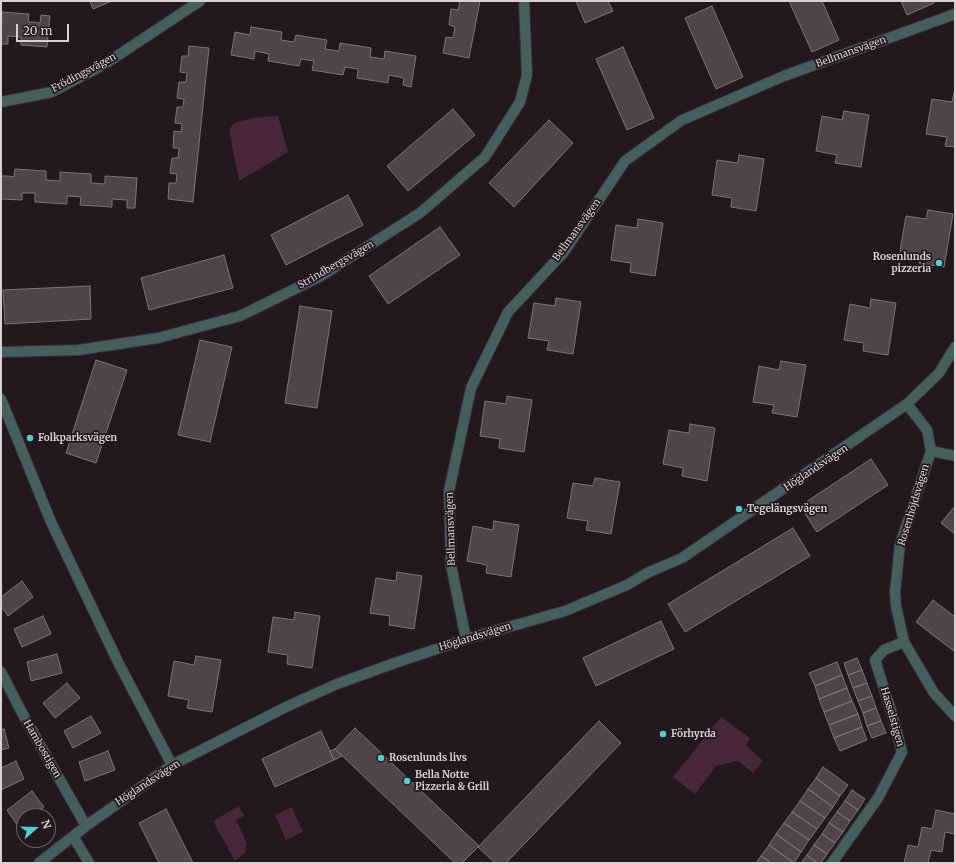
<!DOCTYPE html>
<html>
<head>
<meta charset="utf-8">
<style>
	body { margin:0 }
	#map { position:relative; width:956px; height:864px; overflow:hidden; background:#22181d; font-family:Merriweather,serif }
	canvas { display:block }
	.frame { position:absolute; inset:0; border:2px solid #d8d1d5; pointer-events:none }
	.north { position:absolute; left:16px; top:808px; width:40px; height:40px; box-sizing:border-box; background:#22181d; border:1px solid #6b6267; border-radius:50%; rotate:70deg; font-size:11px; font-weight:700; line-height:16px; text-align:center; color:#d8d1d5 }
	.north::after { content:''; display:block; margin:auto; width:14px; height:18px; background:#53cdca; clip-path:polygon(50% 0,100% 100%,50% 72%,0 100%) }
	.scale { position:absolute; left:16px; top:24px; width:53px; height:18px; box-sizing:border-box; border:2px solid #d8d1d5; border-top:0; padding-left:5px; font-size:12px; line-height:14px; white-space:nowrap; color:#d8d1d5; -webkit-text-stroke:3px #22181d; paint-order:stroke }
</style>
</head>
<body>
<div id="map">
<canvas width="956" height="864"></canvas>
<div class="frame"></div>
<div class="north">N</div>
<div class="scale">20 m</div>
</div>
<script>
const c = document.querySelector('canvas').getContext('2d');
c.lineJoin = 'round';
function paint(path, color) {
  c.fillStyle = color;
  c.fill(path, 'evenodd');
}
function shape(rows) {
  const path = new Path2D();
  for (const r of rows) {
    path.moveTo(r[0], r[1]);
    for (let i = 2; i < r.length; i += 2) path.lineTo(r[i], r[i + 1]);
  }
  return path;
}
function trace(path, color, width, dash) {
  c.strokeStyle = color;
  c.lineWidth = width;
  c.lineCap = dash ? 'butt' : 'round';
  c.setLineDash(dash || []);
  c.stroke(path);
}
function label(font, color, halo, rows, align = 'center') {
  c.font = font + ' Merriweather,serif';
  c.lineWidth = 3.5;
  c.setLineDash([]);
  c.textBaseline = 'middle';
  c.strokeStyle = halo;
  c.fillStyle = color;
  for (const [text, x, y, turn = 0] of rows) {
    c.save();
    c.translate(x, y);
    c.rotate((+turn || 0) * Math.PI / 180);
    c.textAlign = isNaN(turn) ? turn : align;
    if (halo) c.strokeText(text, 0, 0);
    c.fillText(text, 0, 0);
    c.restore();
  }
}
paint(shape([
	[278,116,288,152,239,181,229,130,234,123,252,118],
	[721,717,750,738,746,745,763,761,753,773,738,761,716,766,695,794,673,777],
	[239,806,244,816,236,820,247,843,245,853,235,861,213,821],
	[292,807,303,832,286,840,275,815]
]), '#462638');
const building = shape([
	[90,1,112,1,93,9,90,1],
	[453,1,480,1,469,58,443,53,446,37,453,38,455,27,449,25,451,9,458,10,460,2,453,1],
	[576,1,608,1,613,11,585,23,576,1],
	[789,1,822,1,839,40,812,52,789,1],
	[901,1,934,1,934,3,907,15,901,1],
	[712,6,743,77,716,89,685,18,712,6],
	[2,12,29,14,28,22,34,22,40,23,41,15,50,16,47,47,21,45,21,37,8,36,8,44,1,44,2,12],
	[251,27,282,32,281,40,294,42,296,35,327,40,325,49,339,51,340,43,371,48,370,57,384,59,385,51,416,56,411,87,403,85,404,78,389,75,388,83,357,78,358,69,345,67,343,75,312,70,314,61,301,59,299,66,268,61,269,54,255,51,254,59,231,55,235,32,250,35,251,27],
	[189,46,209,48,193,202,168,199,169,183,176,183,177,174,170,173,172,158,178,158,179,148,173,148,174,131,181,132,182,124,175,123,177,107,183,107,184,99,177,98,179,82,186,82,187,73,180,72,182,56,188,56,189,46],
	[623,47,654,118,627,130,596,59,623,47],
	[954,93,955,94,955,147,945,146,947,137,926,134,932,99,952,102,954,93],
	[453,109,475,135,408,191,387,166,453,109],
	[844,111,869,115,861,167,835,163,837,155,816,151,822,116,842,120,844,111],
	[549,120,573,143,514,207,489,183,549,120],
	[739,155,764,159,756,211,731,207,732,198,712,195,717,160,738,163,739,155],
	[1,168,1,176,8,176,14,177,15,169,46,171,46,180,60,181,60,172,91,174,91,183,105,184,105,176,137,178,135,208,127,208,127,200,112,199,112,207,80,205,81,197,67,196,67,204,35,202,35,193,22,193,22,200,1,199,1,168],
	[348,195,363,225,286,265,271,235,348,195],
	[928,210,953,214,944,267,919,263,921,254,900,251,906,216,926,219,928,210],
	[638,219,663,223,655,276,630,272,631,263,611,260,616,225,637,228,638,219],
	[440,227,460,255,388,304,369,276,440,227],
	[224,255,233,288,149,310,141,278,224,255],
	[90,286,91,319,5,324,3,290,90,286],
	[556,298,581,302,573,354,547,350,549,341,528,338,534,303,555,306,556,298],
	[871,299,896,303,888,355,863,351,864,343,844,340,850,304,870,308,871,299],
	[300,306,332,311,317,408,285,403,300,306],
	[200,340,232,347,210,442,178,435,200,340],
	[96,360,127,370,96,463,66,453,96,360],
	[781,361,806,365,797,417,772,413,774,405,753,402,759,366,779,370,781,361],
	[507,396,532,400,524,452,499,448,500,439,480,436,485,401,506,404,507,396],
	[690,424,715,428,707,481,682,476,683,468,663,464,669,430,689,433,690,424],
	[871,459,888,485,817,532,800,506,871,459],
	[595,478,620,482,611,534,586,530,588,521,567,518,573,483,593,486,595,478],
	[955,506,955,534,941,523,955,506],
	[494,521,519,525,511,577,486,573,487,565,467,561,473,526,493,530,494,521],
	[793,528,810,556,685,632,668,604,793,528],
	[397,572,422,576,414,629,389,625,390,616,370,613,376,578,396,581,397,572],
	[22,581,33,597,8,616,1,606,1,597,22,581],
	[933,600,955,617,955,652,916,622,933,600],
	[295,612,320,616,312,668,287,664,288,655,268,652,273,617,294,620,295,612],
	[43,616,51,634,22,647,14,629,43,616],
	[661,621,674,649,596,686,583,658,661,621],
	[57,654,62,673,31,681,27,662,57,654],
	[196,656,221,660,212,712,187,708,189,700,168,696,174,661,194,665,196,656],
	[857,658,862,670,848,675,844,663,857,658],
	[837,662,842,675,815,686,809,673,837,662],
	[862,670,867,683,853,688,848,675,862,670],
	[842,675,847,688,819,699,815,686,842,675],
	[67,683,80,698,55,718,43,703,67,683],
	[867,683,872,696,858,701,853,688,867,683],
	[847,688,852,701,824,712,819,699,847,688],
	[872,696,876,708,863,713,858,701,872,696],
	[852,701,858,714,829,725,824,712,852,701],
	[876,708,881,721,867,726,863,713,876,708],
	[858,714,862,727,834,738,829,725,858,714],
	[91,716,101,733,73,748,64,731,91,716],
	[599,721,621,743,506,863,495,863,478,847,599,721],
	[881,721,886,733,872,738,867,726,881,721],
	[862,727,867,740,840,751,834,738,862,727],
	[355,728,479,846,462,863,455,863,335,749,355,728],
	[4,729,9,748,1,750,1,730,4,729],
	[321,731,334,760,275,787,262,759,321,731],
	[335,749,342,756,334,760,330,751,335,749],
	[108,751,115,770,85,781,79,762,108,751],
	[16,761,24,779,1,790,1,768,16,761],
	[823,767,848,785,840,796,816,778,823,767],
	[816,778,840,796,833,807,808,789,816,778],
	[808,789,833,807,825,818,800,801,808,789],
	[852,790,865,799,858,810,845,801,852,790],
	[32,791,44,807,32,816,24,816,24,822,18,826,7,810,32,791],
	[800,801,825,818,817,829,792,812,800,801],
	[845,801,858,810,850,821,837,812,845,801],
	[166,809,193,863,159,863,139,823,166,809],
	[936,810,955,814,955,834,945,832,942,852,931,850,928,863,904,863,908,845,918,847,922,827,932,829,936,810],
	[792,812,817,829,809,840,784,823,792,812],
	[837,812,850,821,843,832,829,823,837,812],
	[784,823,809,840,801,852,776,834,784,823],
	[829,823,843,832,835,843,822,834,829,823],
	[776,834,801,852,794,863,769,845,776,834],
	[822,834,835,843,827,854,814,845,822,834],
	[769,845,794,863,771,863,761,856,769,845],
	[814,845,827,854,821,863,817,863,807,855,814,845],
	[807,855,817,863,801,863,807,855],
	[761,856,771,863,756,863,761,856]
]);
paint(building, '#50444a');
trace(building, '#7f7278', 1);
const street = shape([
	[1,102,52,92,105,64,200,1],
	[1,352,78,350,158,338,240,316,321,276,420,213,485,157,520,102,527,75,524,1],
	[1,399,51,522,119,664,172,765],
	[907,404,927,430,931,451,900,545,895,592,896,606,904,642,934,693,955,716],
	[931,451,955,456],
	[466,639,451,565,449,491,471,388,508,312,564,252,625,161,682,120,784,76,955,14],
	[1,672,21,711,86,826],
	[73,836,89,863],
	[39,863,86,826,172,765,288,706,337,684,392,664,466,639,565,611,627,585,647,573,682,558,907,404,939,373,955,347],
	[832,863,878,798,902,752,893,717,875,660,884,650,904,642]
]);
trace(street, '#3b3237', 12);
trace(street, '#445f5e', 10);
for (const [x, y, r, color] of [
	[939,263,4,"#53cdca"],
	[30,438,4,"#53cdca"],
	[739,509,4,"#53cdca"],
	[663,734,4,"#53cdca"],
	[381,758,4,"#53cdca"],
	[407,781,4,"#53cdca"]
]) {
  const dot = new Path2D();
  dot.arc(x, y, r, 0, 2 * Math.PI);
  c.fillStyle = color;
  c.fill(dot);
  trace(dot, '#22181d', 1.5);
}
label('10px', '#d8d1d5', '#22181d', [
	["Bellmansvägen",851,52,-20],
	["Frödingsvägen",84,73,-28],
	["Bellmansvägen",577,230,-54],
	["Strindbergsvägen",336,265,-30],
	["Höglandsvägen",816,468,-34],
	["Rosenhöjdsvägen",914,505,-73],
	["Bellmansvägen",451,529,-92],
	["Höglandsvägen",475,637,-17],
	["Hasselstigen",892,717,74],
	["Hambostigen",42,749,60],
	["Höglandsvägen",148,783,-33]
]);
label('bold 10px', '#d8d1d5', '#22181d', [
	["Rosenlunds",931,257,"right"],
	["pizzeria",931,269,"right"],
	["Folkparksvägen",38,438],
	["Tegelängsvägen",747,509],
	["Förhyrda",671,734],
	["Rosenlunds livs",389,758],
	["Bella Notte",415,775],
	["Pizzeria & Grill",415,787]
], 'left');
</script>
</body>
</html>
